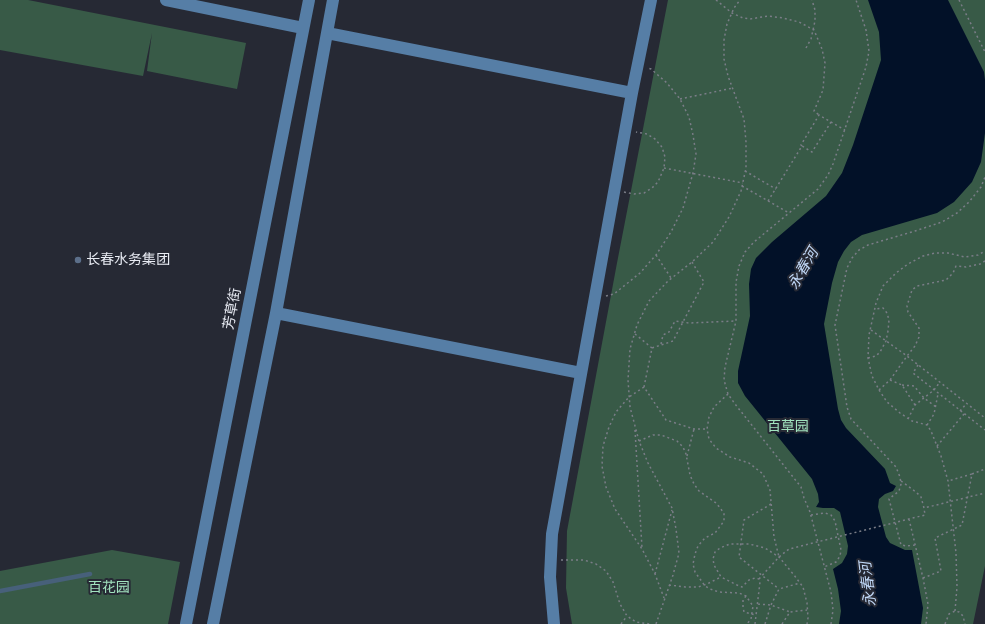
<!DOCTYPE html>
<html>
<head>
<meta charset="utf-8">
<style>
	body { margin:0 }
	canvas { display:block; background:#262934 }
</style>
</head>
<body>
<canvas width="985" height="624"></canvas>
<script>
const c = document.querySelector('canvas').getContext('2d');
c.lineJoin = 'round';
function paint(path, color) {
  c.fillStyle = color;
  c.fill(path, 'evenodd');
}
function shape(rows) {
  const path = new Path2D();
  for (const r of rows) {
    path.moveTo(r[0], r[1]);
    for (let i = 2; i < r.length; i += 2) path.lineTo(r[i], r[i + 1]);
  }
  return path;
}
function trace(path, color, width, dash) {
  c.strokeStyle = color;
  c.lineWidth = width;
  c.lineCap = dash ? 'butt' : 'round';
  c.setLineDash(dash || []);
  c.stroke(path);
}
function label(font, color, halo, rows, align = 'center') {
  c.font = font + ' "Roboto Condensed","Noto Sans SC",sans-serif';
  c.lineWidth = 4;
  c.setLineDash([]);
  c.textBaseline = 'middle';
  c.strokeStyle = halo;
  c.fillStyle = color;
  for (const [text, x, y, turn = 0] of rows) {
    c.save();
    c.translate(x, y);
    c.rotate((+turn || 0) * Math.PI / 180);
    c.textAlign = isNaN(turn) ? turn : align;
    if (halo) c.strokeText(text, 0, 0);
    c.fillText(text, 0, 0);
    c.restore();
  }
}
paint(shape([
	[0,0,28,0,246,43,237,89,147,71,152,33,143,76,0,50],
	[668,0,985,0,985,566,973,624,572,624,566,588,567,531,617,263],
	[112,550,180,562,168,624,0,624,0,571]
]), '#385a47');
paint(shape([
	[868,0,948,0,984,72,985,80,985,133,981,162,972,182,954,202,937,213,862,235,851,242,844,251,838,262,832,283,824,324,838,409,841,420,846,428,885,469,890,483,896,486,893,491,885,494,879,499,878,507,886,537,890,543,905,550,912,550,923,608,921,624,839,624,841,611,838,589,833,569,842,563,847,554,848,546,840,512,834,508,823,508,816,507,819,502,818,494,812,479,745,396,738,383,738,371,750,316,749,284,751,269,756,258,772,242,826,196,842,173,853,145,881,60,879,32]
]), '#021128');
trace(shape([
	[716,0,732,13,743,18,750,19,768,16,783,18,799,22,814,30,822,49,825,63,823,90,814,111,819,115],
	[959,0,985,52],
	[806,48,811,39,815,21,815,10,812,0],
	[680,99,733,88],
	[802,146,801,145,819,115,845,130],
	[664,168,743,183],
	[745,171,776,189],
	[742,186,789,213],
	[624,192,634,194,644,193,652,188,658,182,664,168,665,157,662,147,655,139,647,134,636,132],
	[768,201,802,146,812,152,831,122],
	[656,255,671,278],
	[692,262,704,282,673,341,652,348,644,387,666,420,694,429,707,429],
	[606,296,614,294,640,273,656,255,671,232,683,208,693,173,696,154,693,135,689,117,680,99,667,83,651,69,647,68],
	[871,330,907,356,985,418],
	[635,334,652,348],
	[661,344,663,335,669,332,675,321,689,323,736,321],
	[868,358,876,356,880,352,886,341,888,331,889,320,887,313,883,308,875,309],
	[918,365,913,373,985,430],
	[890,380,902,385,915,405],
	[902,385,914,386,924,398,936,407],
	[644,387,629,397,616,412,609,427,603,446,602,466,606,487,615,509,642,549,655,574,664,598],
	[879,390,890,380,907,356,915,346,919,337,919,328,908,312,907,306,912,290,917,286,946,280,953,273,956,266,966,267,980,264,985,261],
	[728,394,714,407,709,417,707,429,709,439,716,448,730,457,749,463,763,474,770,490,774,537,779,557],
	[960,411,967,403],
	[908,419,915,405,934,390,940,382],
	[927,425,934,414,938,394],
	[635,430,642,548],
	[937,446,964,414],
	[687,456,694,429],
	[972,474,985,469],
	[901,481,916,492,921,497,924,508,985,493],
	[771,504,744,520,739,557,779,589],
	[811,515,825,513,831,515,835,521,841,550,840,556,836,562,824,567],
	[909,519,923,578,928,604,926,624],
	[915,545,907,546,901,545,889,499,899,491,901,484,900,477,896,467,851,419,847,407,835,325,847,268,852,258,859,250,868,245,915,231,942,222,957,213,969,202,981,187,985,177],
	[561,560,584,560,596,564,606,571,613,582,620,604,627,616,636,622,650,624],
	[655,574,672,510],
	[923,578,941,571,935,538,962,525,972,474,948,481],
	[759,579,779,557,789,549,925,515,924,508],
	[669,585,685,587,698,587,707,584,721,577],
	[746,596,743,600,743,607,744,612,756,615],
	[758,604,771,605,790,612],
	[955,611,957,587,956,553,948,481,941,456,931,431,927,425,912,421,900,413,887,402,879,390,872,376,868,358,869,335,876,303,883,286,896,273,908,264,923,256,935,253,948,253,965,257,978,255,985,251],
	[621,624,627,616],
	[656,624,673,575,679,553,676,529,672,508,648,463,639,441,630,407,628,380,630,349,637,325,649,301,668,281,692,262,713,242,729,217,741,191,746,168,746,142,744,119,728,76,724,59,724,40,727,24,734,8,740,0],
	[755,624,760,582,759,579,755,578,749,580,742,587,737,585,721,577,714,565,713,559,715,552,720,548,730,544,749,544,765,548,779,557,794,575,803,587,807,603,808,618,807,624],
	[765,624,771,605,779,589,800,583],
	[782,624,790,612,807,610],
	[831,624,833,610,831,592,810,512,804,498,801,487,735,404,728,394,724,380,725,367,736,321,736,282,739,266,745,252,754,242,818,189,828,175,833,164,866,67,869,51,866,30,856,0],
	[945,624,949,614,955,611,959,612,963,616,965,624]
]), '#7a7d87', 1.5, [2, 3]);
trace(shape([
	[0,591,90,574]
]), '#47607a', 4.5);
trace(shape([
	[166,0,303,28],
	[327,33,632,93],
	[276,313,581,373],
	[186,624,309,0],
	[213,624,276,313,333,0],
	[554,624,550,577,552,534,632,93,651,0]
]), '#567ea6', 12);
trace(shape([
	[639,441,653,435,661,435,677,441,683,447,686,454,690,475,694,484,699,491,716,503,721,509,724,514,724,521,715,533,705,538,698,546,695,554,693,564,695,572,705,586,710,589,719,592,739,593,746,596,753,606,751,619,747,624]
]), '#7a7d87', 1.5, [2, 3]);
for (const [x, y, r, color] of [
	[78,260,4,"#5c6f8a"]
]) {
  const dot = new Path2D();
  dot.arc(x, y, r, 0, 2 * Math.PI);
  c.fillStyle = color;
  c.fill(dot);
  trace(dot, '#262934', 1.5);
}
label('14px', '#e8ebf3', '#262934', [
	["长春水务集团",86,260]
], 'left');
label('14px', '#e8ebf3', '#262934', [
	["芳草街",233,309,-79]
]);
label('14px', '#a2e3bf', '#262934', [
	["百草园",788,427],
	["百花园",109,588]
]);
label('italic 15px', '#c0d7f6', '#262934', [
	["永春河",804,269,-60],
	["永春河",869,584,-97]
]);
</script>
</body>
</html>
